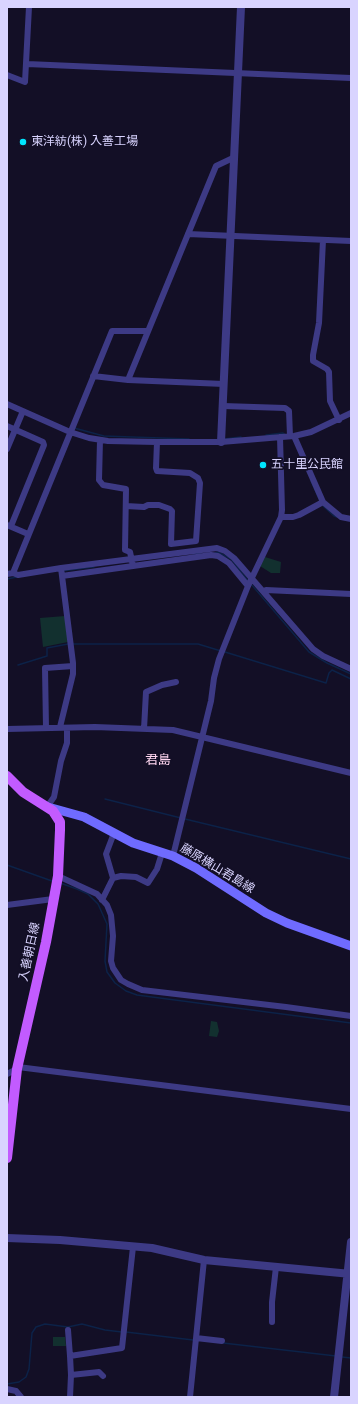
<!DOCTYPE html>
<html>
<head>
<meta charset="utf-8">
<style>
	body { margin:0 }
	#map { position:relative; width:358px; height:1404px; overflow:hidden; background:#130f26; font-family:Roboto,sans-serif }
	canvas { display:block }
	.frame { position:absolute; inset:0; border:8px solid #d9d4ff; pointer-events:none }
</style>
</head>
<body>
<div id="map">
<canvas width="358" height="1404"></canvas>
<div class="frame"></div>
</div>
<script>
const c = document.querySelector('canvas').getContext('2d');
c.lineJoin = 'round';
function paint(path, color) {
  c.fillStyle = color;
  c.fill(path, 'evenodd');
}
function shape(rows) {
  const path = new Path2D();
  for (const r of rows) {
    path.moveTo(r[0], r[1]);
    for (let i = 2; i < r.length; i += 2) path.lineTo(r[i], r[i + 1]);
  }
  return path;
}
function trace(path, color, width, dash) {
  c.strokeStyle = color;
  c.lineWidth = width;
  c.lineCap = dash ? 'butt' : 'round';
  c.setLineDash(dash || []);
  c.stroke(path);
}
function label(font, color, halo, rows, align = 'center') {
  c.font = font + ' Roboto,"Noto Sans JP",sans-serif';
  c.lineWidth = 3.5;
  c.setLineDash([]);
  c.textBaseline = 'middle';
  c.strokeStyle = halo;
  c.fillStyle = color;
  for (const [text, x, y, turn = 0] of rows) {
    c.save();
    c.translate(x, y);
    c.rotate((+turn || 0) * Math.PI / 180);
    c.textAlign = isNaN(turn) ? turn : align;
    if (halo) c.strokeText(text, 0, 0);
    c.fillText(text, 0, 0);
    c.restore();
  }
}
paint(shape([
	[265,557,281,562,280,573,271,573,260,566],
	[65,616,68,642,43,647,40,618],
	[211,1021,217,1022,219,1031,217,1037,209,1036],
	[53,1337,65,1337,66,1346,53,1346]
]), '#12302f');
trace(shape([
	[74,428,104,436,189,439],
	[266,435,283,433,286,435],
	[224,439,241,437],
	[311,481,320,501],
	[322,505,334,516,337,517],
	[215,553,218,552,231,559,249,582],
	[193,554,201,553],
	[62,571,94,567],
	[7,579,17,577],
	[251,584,309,652,327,663,351,674],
	[72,644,198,644,221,651],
	[225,652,326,683,329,673,332,670,351,679],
	[18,665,47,656,47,648,68,644],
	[105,799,181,818],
	[185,819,351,859],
	[7,865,52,881],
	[60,883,77,889,88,894,98,904,107,924,105,961,107,972,115,983,126,991,137,995,152,997,351,1023],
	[126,1332,193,1340],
	[223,1343,336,1356],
	[342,1357,351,1358],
	[7,1384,19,1382,26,1377,29,1369,32,1333,36,1327,45,1324,68,1327,82,1324,105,1330,122,1332]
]), '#0c2248', 1.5);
trace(shape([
	[27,64,351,78],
	[7,75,25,82,29,7],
	[188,234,351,241],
	[323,240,319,323,313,355,313,361,327,369,329,372,330,401,339,420],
	[93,376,128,380,224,384],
	[128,380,216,166,235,157],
	[7,404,70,432,89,438,108,441,157,442,221,442,294,436,311,432,351,413],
	[223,406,285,408,289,411,290,436],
	[7,426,43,442,44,445,11,526],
	[294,436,323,502,341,517,351,519],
	[7,449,23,411],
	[126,506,144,507,148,505,159,505,170,509,172,511,171,544,196,541,200,483,198,478,190,473,157,471,156,468,157,442],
	[281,517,293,517,299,515,323,502],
	[7,525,28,534],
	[133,566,211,555,218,556,229,563,248,586],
	[13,573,112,331,148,331],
	[7,574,13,573,18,575,61,568,217,548,225,551,234,558,313,649,323,656,351,669],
	[62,576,133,566,130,552,125,550,126,489,103,485,99,480,100,440],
	[263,591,266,590,351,594],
	[60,727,73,674,73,663,61,568],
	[46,728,45,668,73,666],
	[7,729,95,727,173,730,351,773],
	[144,729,146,692,162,685,176,682],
	[47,807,54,797,61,761,67,743,67,728],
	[173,856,211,701,214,678,219,659,248,586,281,517,282,510,280,437],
	[58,876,97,894,107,905,111,915,113,936,111,961,113,968,121,980,128,984,142,990,286,1007,351,1016],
	[113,878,121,876,136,877,148,883,157,869,162,853],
	[102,900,113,878,106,854,114,833],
	[7,905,53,899],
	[18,1067,351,1109],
	[7,1074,17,1069],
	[272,1322,272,1302,276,1267],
	[68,1330,70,1356],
	[196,1338,222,1341],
	[71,1375,99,1372,103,1376],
	[7,1389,16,1391,21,1397],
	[70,1397,71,1375,70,1356,122,1348,133,1247],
	[190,1397,204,1260]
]), '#3d3a85', 6);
trace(shape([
	[221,442,241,7],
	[7,1238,60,1240,152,1248,204,1260,351,1274],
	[334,1397,351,1242]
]), '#3d3a85', 8);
trace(shape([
	[48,807,84,817,133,843,173,856,196,868,266,913,287,923,351,946]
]), '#6f6bff', 9);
trace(shape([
	[7,776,23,792,53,811,60,822,60,830,58,876,46,942,17,1069,7,1158]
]), '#c25bff', 10);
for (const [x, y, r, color] of [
	[23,142,4,"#00e5ff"],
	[263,465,4,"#00e5ff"]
]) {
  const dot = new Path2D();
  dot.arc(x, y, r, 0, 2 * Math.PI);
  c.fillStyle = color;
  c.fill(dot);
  trace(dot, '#130f26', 1.5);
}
label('12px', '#d9d4ff', '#130f26', [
	["東洋紡(株) 入善工場",31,142],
	["五十里公民館",271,465]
], 'left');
label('12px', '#d9d4ff', '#130f26', [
	["藤原横山君島線",217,869,31],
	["入善朝日線",30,952,-78]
]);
label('13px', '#ffd6f0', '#130f26', [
	["君島",158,761]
]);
</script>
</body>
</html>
